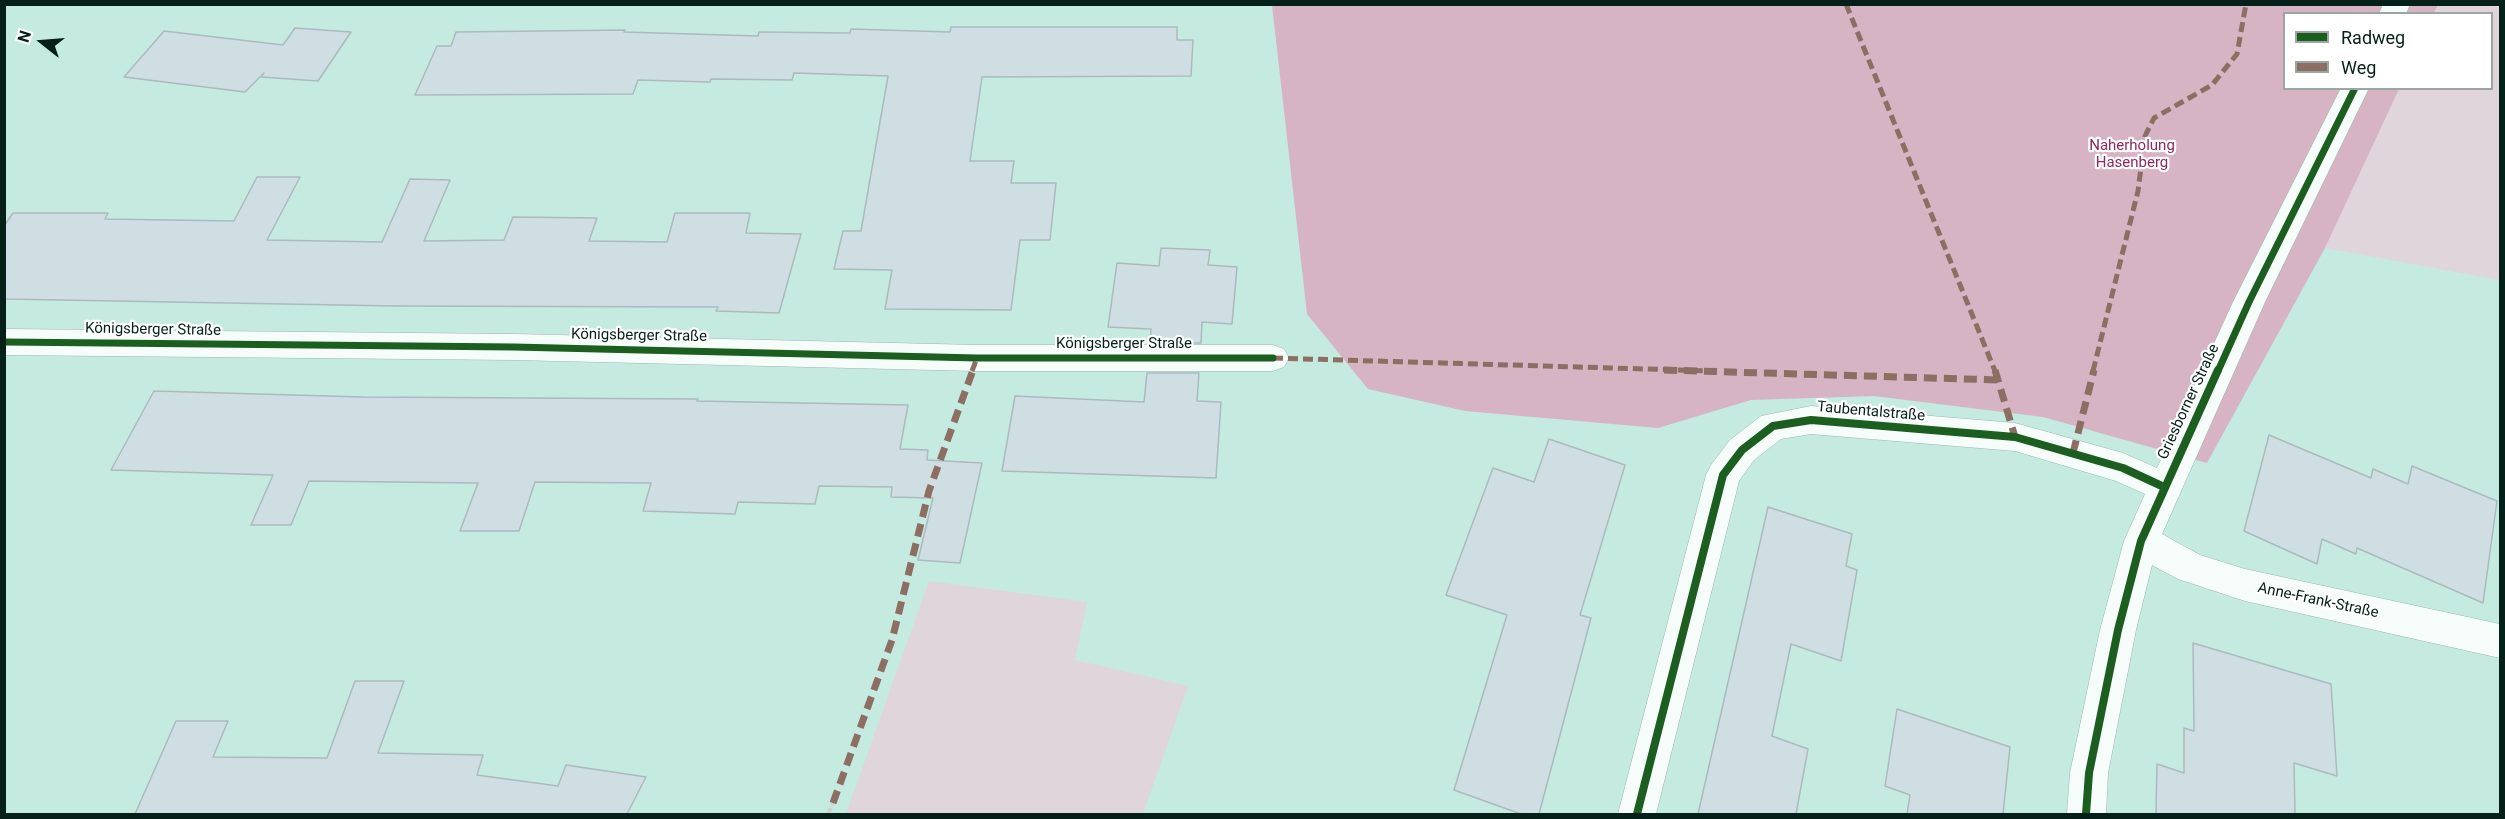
<!DOCTYPE html>
<html>
<head>
<meta charset="utf-8">
<style>
	body { margin:0 }
	#map { position:relative; width:2505px; height:819px; overflow:hidden; background:#c5eadf; font-family:Roboto,sans-serif }
	canvas { display:block }
	.frame { position:absolute; inset:0; border:6px solid #042019; pointer-events:none }
	.legend { position:absolute; left:2283px; top:12px; width:210px; height:78px; box-sizing:border-box; background:#fff; border:2px solid #9ba6a3; margin:0; padding:8px 10px; list-style:none; font-size:18px; color:#042019 }
	.legend li { display:flex; align-items:center; gap:12px; height:30px }
	.legend b { width:30px; border:2px solid #9ba6a3 }
	.north { position:absolute; left:12px; top:12px; width:60px; height:60px; -webkit-text-stroke:4px #fff; paint-order:stroke; rotate:287deg; font-size:16px; font-weight:700; line-height:24px; text-align:center; color:#042019 }
	.north::after { content:''; display:block; margin:auto; width:21px; height:27px; background:#042019; clip-path:polygon(50% 0,100% 100%,50% 72%,0 100%) }
</style>
</head>
<body>
<div id="map">
<canvas width="2505" height="819"></canvas>
<div class="frame"></div>
<ul class="legend">
<li><b style="height:8px;background:#1b5e20"></b>Radweg</li>
<li><b style="height:8px;background:#8d6e63"></b>Weg</li>
</ul>
<div class="north">N</div>
</div>
<script>
const c = document.querySelector('canvas').getContext('2d');
c.lineJoin = 'round';
function paint(path, color) {
  c.fillStyle = color;
  c.fill(path, 'evenodd');
}
function shape(rows) {
  const path = new Path2D();
  for (const r of rows) {
    path.moveTo(r[0], r[1]);
    for (let i = 2; i < r.length; i += 2) path.lineTo(r[i], r[i + 1]);
  }
  return path;
}
function trace(path, color, width, dash) {
  c.strokeStyle = color;
  c.lineWidth = width;
  c.lineCap = dash ? 'butt' : 'round';
  c.setLineDash(dash || []);
  c.stroke(path);
}
function label(font, color, halo, rows, align = 'center') {
  c.font = font + ' Roboto,sans-serif';
  c.lineWidth = 4.5;
  c.setLineDash([]);
  c.textBaseline = 'middle';
  c.strokeStyle = halo;
  c.fillStyle = color;
  for (const [text, x, y, turn = 0] of rows) {
    c.save();
    c.translate(x, y);
    c.rotate((+turn || 0) * Math.PI / 180);
    c.textAlign = isNaN(turn) ? turn : align;
    if (halo) c.strokeText(text, 0, 0);
    c.fillText(text, 0, 0);
    c.restore();
  }
}
paint(shape([
	[2438,5,2500,5,2500,280,2325,248,2399,89,2492,88,2492,14,2434,13],
	[929,581,1087,602,1075,660,1188,686,1143,814,846,814]
]), '#e0d5db');
paint(shape([
	[1272,5,2438,5,2434,13,2284,14,2284,88,2399,89,2325,248,2207,463,2043,417,1874,396,1751,400,1658,428,1465,411,1368,389,1307,314]
]), '#d6b4c4');
const building = shape([
	[951,27,1177,27,1177,40,1193,40,1191,76,982,77,970,161,1014,161,1011,183,1056,183,1050,240,1020,240,1011,310,885,309,892,270,834,269,843,231,861,231,888,76,794,73,792,80,711,79,710,82,638,80,633,94,415,95,437,46,451,46,456,32,625,30,624,32,758,36,759,32,850,33,851,29,950,32,951,27],
	[295,28,351,32,318,81,261,77,264,73,245,92,124,77,164,31,283,45,295,28],
	[257,177,300,177,267,240,382,242,410,179,450,180,424,241,504,240,513,217,597,218,589,241,667,242,675,213,750,213,746,233,801,234,779,313,716,311,718,307,396,306,4,299,4,226,13,213,108,213,105,219,234,221,257,177],
	[1161,248,1210,250,1208,265,1237,267,1232,324,1202,322,1201,343,1150,343,1151,329,1108,327,1117,263,1159,266,1161,248],
	[1147,373,1199,373,1197,401,1221,402,1216,478,1002,471,1015,396,1144,402,1147,373],
	[154,391,363,397,698,399,697,401,908,405,900,449,928,450,927,460,982,463,960,563,918,560,933,498,891,497,892,487,819,486,815,504,738,502,735,514,643,511,651,483,535,482,519,531,460,531,478,483,309,481,291,525,251,525,273,475,111,470,154,391],
	[2269,435,2371,478,2373,469,2408,484,2412,466,2497,501,2483,603,2357,548,2356,554,2322,539,2317,564,2244,531,2269,435],
	[1549,439,1625,465,1580,615,1591,618,1539,814,1521,814,1454,790,1507,615,1446,595,1493,468,1534,482,1549,439],
	[1768,507,1852,534,1846,566,1857,570,1841,661,1791,644,1772,736,1808,749,1796,814,1698,814,1768,507],
	[2193,643,2331,684,2337,776,2294,763,2295,814,2156,814,2157,764,2184,773,2184,728,2194,731,2193,643],
	[355,681,404,681,378,753,483,755,477,775,558,786,566,765,646,777,627,814,135,814,176,721,228,721,213,757,327,758,355,681],
	[1897,709,2010,747,2003,814,1907,814,1910,795,1885,786,1897,709]
]);
paint(building, '#cfdee3');
trace(building, '#abbabf', 1.5);
const minor = shape([
	[2383,4,2410,4,2406,14,2379,14,2383,4],
	[2341,88,2369,88,2265,302,2162,534,2200,555,2245,569,2500,624,2500,658,2245,601,2178,579,2152,565,2136,630,2108,773,2106,814,2067,814,2070,773,2100,630,2124,541,2145,494,2116,481,2015,451,1811,434,1781,439,1754,460,1739,481,1656,814,1618,814,1706,475,1711,465,1730,440,1761,416,1811,406,2015,423,2123,453,2157,468,2233,302,2341,88],
	[4,329,514,334,977,345,1273,345,1284,349,1289,358,1284,367,1273,371,977,371,514,360,4,355,4,329]
]);
trace(minor, '#9ab7af', 1);
trace(shape([
	[828,814,833,803]
]), '#c9d4d1', 4, [7, 3]);
paint(minor, '#f6fcfa');
trace(shape([
	[1846,4,1995,371],
	[1273,358,1714,371],
	[972,371,977,358],
	[2093,371,2138,191,2145,136,2154,118,2212,85,2237,54,2246,4]
]), '#8d6e63', 5, [10, 5]);
trace(shape([
	[1664,370,1999,380],
	[1995,370,2015,437],
	[2073,453,2094,370],
	[833,803,892,640,929,491,973,370]
]), '#8d6e63', 7, [13, 7]);
trace(shape([
	[4,342,514,347,977,358,1273,358],
	[2218,371,2249,302,2355,88]
]), '#1b5e20', 7);
trace(shape([
	[1637,814,1723,475,1742,450,1773,426,1811,420,2015,437,2123,468,2164,487],
	[2086,814,2089,773,2118,630,2141,541,2218,370]
]), '#1b5e20', 8);
label('15px', '#91265c', '#fff', [
	["Naherholung",2132,146],
	["Hasenberg",2132,163]
]);
label('15px', '#042019', '#fff', [
	["Königsberger Straße",153,330,1],
	["Königsberger Straße",639,336,1],
	["Königsberger Straße",1124,344],
	["Griesborner Straße",2189,402,-65],
	["Taubentalstraße",1871,412,5],
	["Anne-Frank-Straße",2318,601,12]
]);
</script>
</body>
</html>
